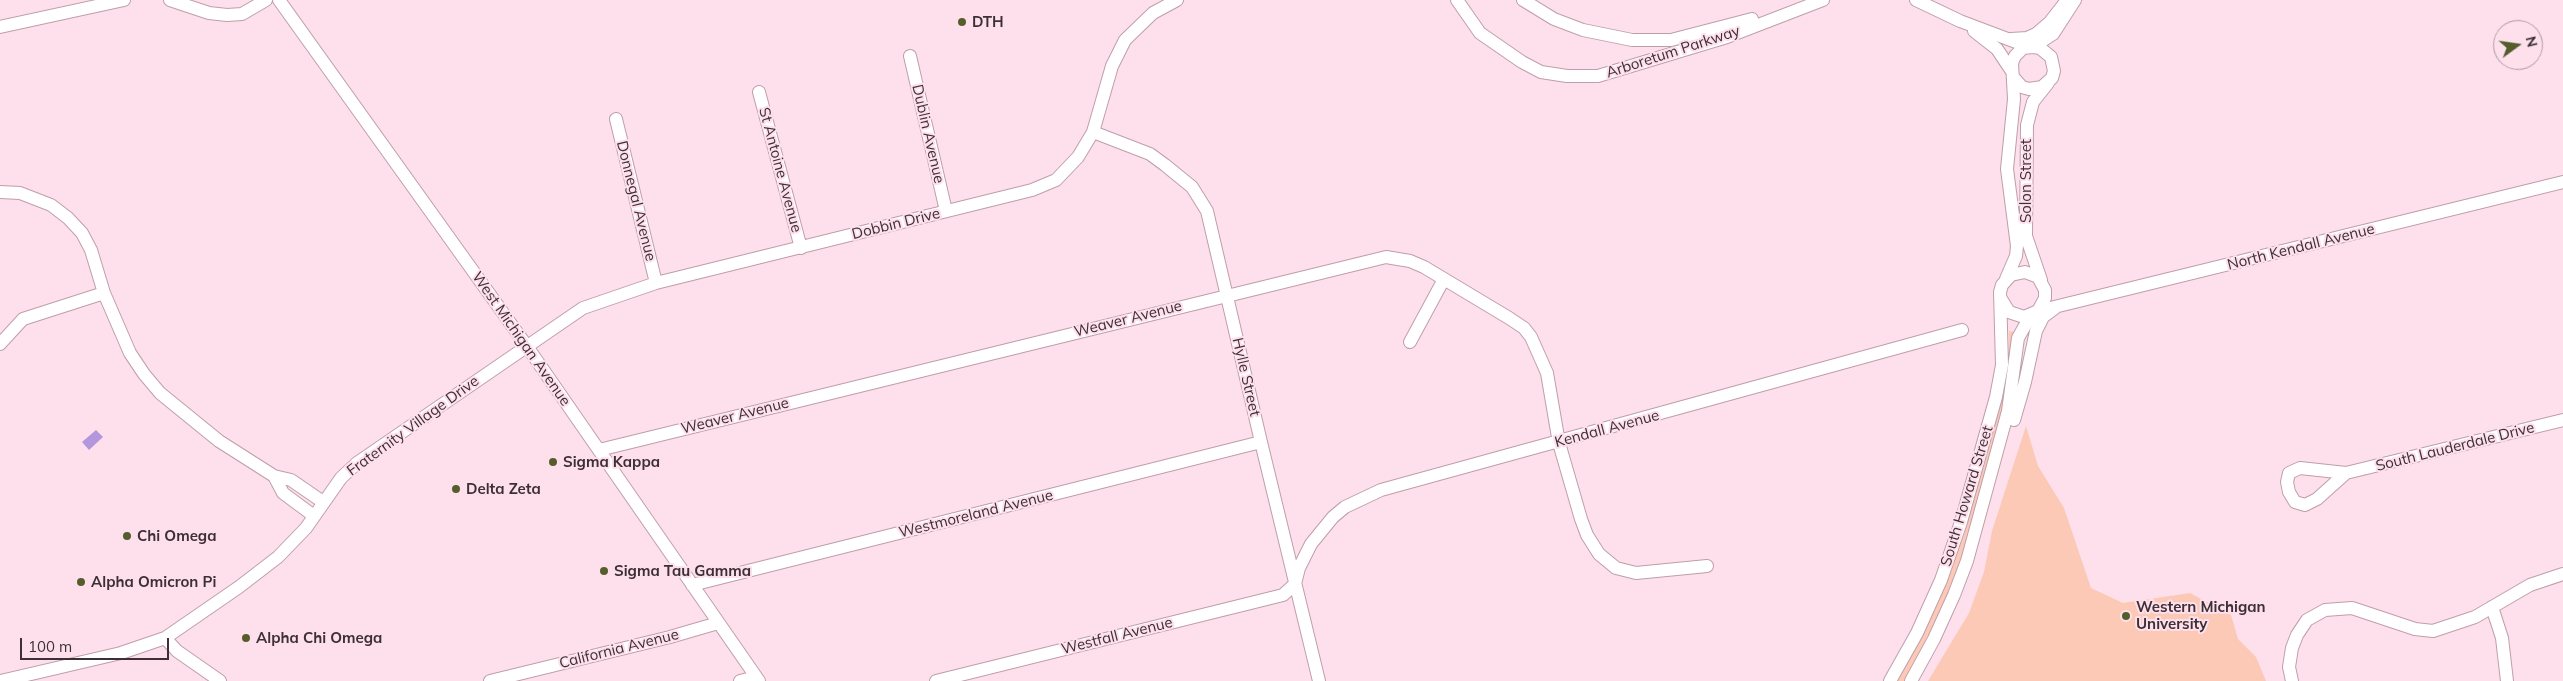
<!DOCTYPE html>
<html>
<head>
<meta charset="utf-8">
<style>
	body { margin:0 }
	#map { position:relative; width:2563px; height:681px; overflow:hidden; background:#fde0eb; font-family:Mulish,sans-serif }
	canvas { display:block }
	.north { position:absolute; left:2493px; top:20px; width:50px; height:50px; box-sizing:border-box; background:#fde0eb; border:1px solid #b099a2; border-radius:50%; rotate:76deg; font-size:14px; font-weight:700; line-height:20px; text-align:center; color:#3d2f35 }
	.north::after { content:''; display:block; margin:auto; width:18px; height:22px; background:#565d2c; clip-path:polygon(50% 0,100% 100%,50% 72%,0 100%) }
	.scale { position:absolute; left:20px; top:638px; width:149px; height:22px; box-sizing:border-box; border:2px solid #3d2f35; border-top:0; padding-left:6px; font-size:15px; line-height:18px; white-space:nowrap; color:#3d2f35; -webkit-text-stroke:4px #fde0eb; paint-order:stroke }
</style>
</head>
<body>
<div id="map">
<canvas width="2563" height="681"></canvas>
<div class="north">N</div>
<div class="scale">100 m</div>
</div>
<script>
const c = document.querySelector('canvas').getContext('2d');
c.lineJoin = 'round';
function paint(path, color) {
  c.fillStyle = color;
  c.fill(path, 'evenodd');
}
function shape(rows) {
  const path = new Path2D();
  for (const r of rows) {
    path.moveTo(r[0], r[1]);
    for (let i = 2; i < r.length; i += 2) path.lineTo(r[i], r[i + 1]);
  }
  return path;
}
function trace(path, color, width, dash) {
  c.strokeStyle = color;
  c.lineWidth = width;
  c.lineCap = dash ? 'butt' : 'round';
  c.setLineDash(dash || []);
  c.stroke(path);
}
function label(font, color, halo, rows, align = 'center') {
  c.font = font + ' Mulish,sans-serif';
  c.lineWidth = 4;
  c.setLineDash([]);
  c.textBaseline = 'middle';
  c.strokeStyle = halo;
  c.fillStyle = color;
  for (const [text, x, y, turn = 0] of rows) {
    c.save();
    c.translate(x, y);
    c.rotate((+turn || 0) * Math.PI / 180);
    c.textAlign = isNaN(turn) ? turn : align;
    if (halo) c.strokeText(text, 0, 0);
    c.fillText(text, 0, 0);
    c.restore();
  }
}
paint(shape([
	[2009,331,2015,332,2006,397,1963,554,1950,589,1921,650,1904,681,1897,681,1935,610,1964,535,2005,386,2009,355],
	[2026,426,2038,466,2064,508,2091,588,2123,603,2190,593,2231,615,2238,639,2256,657,2266,681,1928,681,1969,613,1984,572,1992,531]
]), '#fbc9b6');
paint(shape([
	[96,430,103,437,89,450,82,442]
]), '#b496dc');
const minor = shape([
	[170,0,209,13,227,15,242,14,266,0],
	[279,0,526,345,759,681],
	[1457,0,1480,33,1522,62,1541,72,1567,76,1598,76,1727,37,1823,0],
	[1523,0,1554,19,1583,30,1632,40,1671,40,1752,19],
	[1916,0,1960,21,2029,47],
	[0,27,124,0],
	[1974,31,1997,49,2011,70],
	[2011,39,2027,38,2036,34,2050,22,2064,4],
	[910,56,946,211],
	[2013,77,2022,87,2029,89,2042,87,2052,78,2054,71,2051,57,2040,48,2033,47],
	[759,92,801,248],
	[616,119,656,283],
	[1093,132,1150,154,1165,165,1192,187,1207,211,1261,442,1319,681],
	[0,192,20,193,51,205,68,218,82,233,91,250,104,293,130,353,144,374,160,393,219,441,274,476,291,480,323,502],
	[2006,279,2016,256,2017,246,2007,169,2014,99,2012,63,2015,56,2023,48,2033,47,2053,34,2075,0],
	[2041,280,2026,236,2027,125,2033,102,2048,83],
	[2038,311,2563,182],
	[1410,342,1444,279],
	[0,344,23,319,104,293],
	[2014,420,2025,382,2036,331,2043,317,2055,308],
	[599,450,1386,257,1410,261,1424,267,1509,318,1524,328,1531,337,1547,373,1559,443,1581,519,1587,535,1599,554,1616,568,1636,573,1707,566],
	[2346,473,2317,499,2305,505,2295,502,2289,492,2287,482,2289,473,2300,468,2346,473,2563,420],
	[274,476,283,493,314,516],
	[692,585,1261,442],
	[2492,607,2502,638,2507,681],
	[165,638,177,651,220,681],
	[1,681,121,653,165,638,239,587,278,557,306,528,341,478,357,463,583,308,656,283,1032,190,1056,180,1078,157,1093,132,1112,66,1125,40,1153,13,1177,0],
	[490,681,670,637,718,623],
	[740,681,756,677],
	[936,681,1283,595,1295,584,1299,568,1311,544,1333,517,1345,507,1381,490,1962,330],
	[1890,681,1917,633,1941,580,1961,522,1996,397,2002,365,2000,292,2002,285,2011,275,2025,272,2038,277,2045,290,2045,298,2038,311,2024,317,2009,312,2001,299],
	[1911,681,1934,639,1954,595,1967,561,2008,411,2018,338,2031,315],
	[2292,681,2289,667,2292,648,2297,635,2307,620,2325,610,2352,608,2415,629,2433,631,2475,617,2530,585,2563,574]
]);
trace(minor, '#bf9eab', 14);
trace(minor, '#fff', 12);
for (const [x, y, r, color] of [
	[962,22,5,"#565d2c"],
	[553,462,5,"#565d2c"],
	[456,489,5,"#565d2c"],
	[127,536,5,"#565d2c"],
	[604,571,5,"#565d2c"],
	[81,582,5,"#565d2c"],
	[2126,616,5,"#565d2c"],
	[246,638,5,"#565d2c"]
]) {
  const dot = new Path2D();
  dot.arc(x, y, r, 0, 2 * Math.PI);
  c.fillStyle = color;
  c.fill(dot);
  trace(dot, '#fde0eb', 2);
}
label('bold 15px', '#3d2f35', '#fde0eb', [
	["DTH",972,22],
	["Sigma Kappa",563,462],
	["Delta Zeta",466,489],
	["Chi Omega",137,536],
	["Sigma Tau Gamma",614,571],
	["Alpha Omicron Pi",91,582],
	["Western Michigan",2136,607],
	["University",2136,624],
	["Alpha Chi Omega",256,638]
], 'left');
label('15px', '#3d2f35', '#fde0eb', [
	["Arboretum Parkway",1673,52,-18],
	["Dublin Avenue",928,134,77],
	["St Antoine Avenue",780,170,75],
	["Solon Street",2026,181,-90],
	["Donnegal Avenue",636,201,76],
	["Dobbin Drive",896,224,-14],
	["North Kendall Avenue",2301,247,-14],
	["Weaver Avenue",1128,319,-14],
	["West Michigan Avenue",521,339,55],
	["Hylle Street",1246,377,77],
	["Weaver Avenue",735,416,-14],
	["Fraternity Village Drive",413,426,-36],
	["Kendall Avenue",1607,429,-15],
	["South Lauderdale Drive",2455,447,-14],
	["South Howard Street",1967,496,-73],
	["Westmoreland Avenue",976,514,-14],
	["Westfall Avenue",1117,636,-14],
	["California Avenue",619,649,-14]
]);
</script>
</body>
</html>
